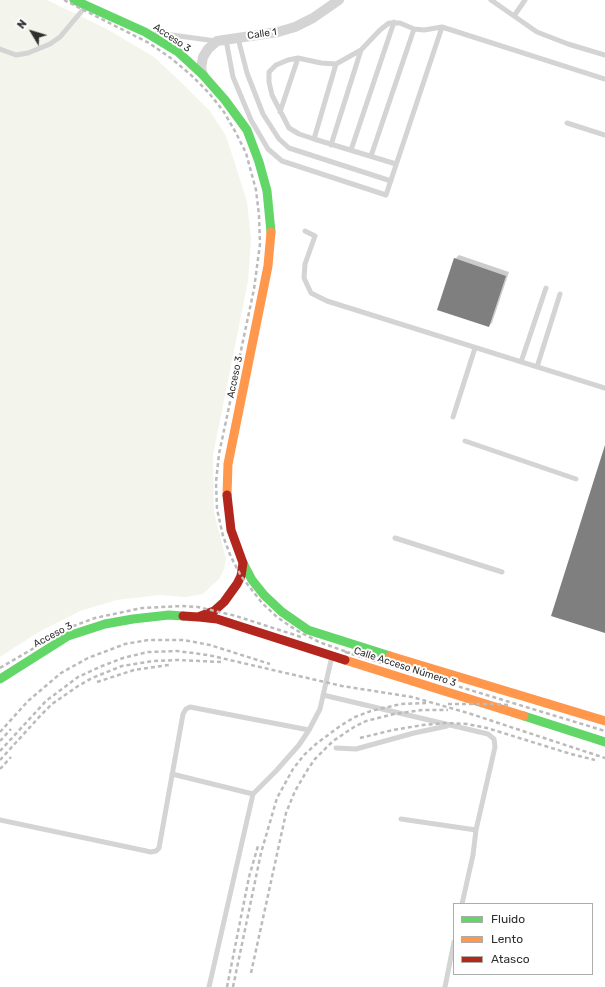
<!DOCTYPE html>
<html>
<head>
<meta charset="utf-8">
<style>
	body { margin:0 }
	#map { position:relative; width:605px; height:987px; overflow:hidden; background:#fff; font-family:Rubik,sans-serif }
	canvas { display:block }
	.legend { position:absolute; left:453px; top:903px; width:140px; height:72px; box-sizing:border-box; background:#fff; border:1px solid #acacac; margin:0; padding:5px 7px; list-style:none; font-size:12px; color:#2f2f2f }
	.legend li { display:flex; align-items:center; gap:8px; height:20px }
	.legend b { width:20px; border:1px solid #acacac }
	.north { position:absolute; left:12px; top:12px; width:40px; height:40px; -webkit-text-stroke:3px #fff; paint-order:stroke; rotate:308deg; font-size:11px; font-weight:700; line-height:16px; text-align:center; color:#2f2f2f }
	.north::after { content:''; display:block; margin:auto; width:14px; height:18px; background:#2f2f2f; clip-path:polygon(50% 0,100% 100%,50% 72%,0 100%) }
</style>
</head>
<body>
<div id="map">
<canvas width="605" height="987"></canvas>
<ul class="legend">
<li><b style="height:5px;background:#63d668"></b>Fluido</li>
<li><b style="height:5px;background:#ff974d"></b>Lento</li>
<li><b style="height:5px;background:#b3261e"></b>Atasco</li>
</ul>
<div class="north">N</div>
</div>
<script>
const c = document.querySelector('canvas').getContext('2d');
c.lineJoin = 'round';
function paint(path, color) {
  c.fillStyle = color;
  c.fill(path, 'evenodd');
}
function shape(rows) {
  const path = new Path2D();
  for (const r of rows) {
    path.moveTo(r[0], r[1]);
    for (let i = 2; i < r.length; i += 2) path.lineTo(r[i], r[i + 1]);
  }
  return path;
}
function trace(path, color, width, dash) {
  c.strokeStyle = color;
  c.lineWidth = width;
  c.lineCap = dash ? 'butt' : 'round';
  c.setLineDash(dash || []);
  c.stroke(path);
}
function label(font, color, halo, rows, align = 'center') {
  c.font = font + ' Rubik,sans-serif';
  c.lineWidth = 4;
  c.setLineDash([]);
  c.textBaseline = 'middle';
  c.strokeStyle = halo;
  c.fillStyle = color;
  for (const [text, x, y, turn = 0] of rows) {
    c.save();
    c.translate(x, y);
    c.rotate((+turn || 0) * Math.PI / 180);
    c.textAlign = isNaN(turn) ? turn : align;
    if (halo) c.strokeText(text, 0, 0);
    c.fillText(text, 0, 0);
    c.restore();
  }
}
paint(shape([
	[0,0,47,0,107,29,154,57,182,83,210,111,226,136,247,201,251,239,248,281,213,455,214,512,226,559,224,569,220,578,203,594,186,597,160,595,117,600,80,611,37,633,0,657]
]), '#f3f5ed');
paint(shape([
	[459,255,509,272,492,323,488,326,455,259]
]), '#0003');
paint(shape([
	[454,258,506,276,489,327,437,310],
	[605,445,605,633,551,616]
]), '#7f7f7f');
trace(shape([
	[491,0,514,16],
	[525,0,514,16,537,32,568,44,605,55],
	[157,33,216,41],
	[238,38,247,73,263,114,279,139,289,148,391,181],
	[226,40,233,77,251,120,268,149,282,161,386,195,442,27,605,79],
	[0,49,16,55,28,53,50,44,60,37,86,6],
	[280,112,298,58],
	[567,123,605,135],
	[314,139,336,64],
	[331,145,361,50],
	[351,150,394,22],
	[371,156,414,29],
	[396,164,314,139,299,134,289,128,272,95,269,82,269,72,276,65,288,60,298,58,321,63,336,64,361,50,380,30,389,23,400,23,414,29,424,30,442,27],
	[305,231,315,236,305,264,304,278,311,293,327,301,605,388],
	[521,362,546,288],
	[537,367,560,294],
	[453,417,475,348],
	[465,441,576,479],
	[395,538,502,572],
	[323,695,488,734,494,739,495,747,476,830,473,855,462,904],
	[336,748,356,749,414,733,447,726],
	[172,774,253,794],
	[401,819,476,830],
	[0,820,151,852,156,851,159,848,183,714,186,709,190,707,309,730],
	[209,987,253,794,276,771,299,745,309,730,320,709,332,656],
	[445,987,454,942]
]), '#d4d4d4', 5);
trace(shape([
	[203,75,201,68,203,57,208,49,217,41,278,32,295,27,313,18,339,0]
]), '#d4d4d4', 10);
trace(shape([
	[74,0,145,32,178,52,203,75,225,100,247,130,259,162,267,191,271,232],
	[243,563,252,580,264,595,282,612,308,630,390,656],
	[0,679,68,636,105,624,133,619,169,615,183,616],
	[524,716,605,742]
]), '#63d668', 9);
trace(shape([
	[227,495,228,464,268,266,271,232],
	[390,656,605,721],
	[345,660,524,716]
]), '#ff974d', 9);
trace(shape([
	[183,616,198,617,214,611,224,602,237,584,241,576,243,563,231,530,227,495],
	[199,617,217,619,345,660]
]), '#b3261e', 9);
trace(shape([
	[64,0,149,43,172,59,191,75,209,93,224,112,236,133,246,153,256,190,259,215,260,244,254,289,219,454,216,482,217,509,223,536,231,557,241,576,262,603,277,617,296,630,319,642,350,653],
	[345,652,605,731],
	[0,668,68,628,95,618,142,608,182,606,198,607,236,616,301,637],
	[97,682,134,670,169,665],
	[448,704,493,704,508,705],
	[0,732,28,701,61,673,88,658,125,644,148,640,183,640,210,645,270,664],
	[360,738,393,730,423,725,446,723,467,724,487,728,571,754,595,760],
	[0,741,11,729],
	[0,751,46,701,78,677,102,666,123,658,148,652,177,651,208,655,342,686,412,697,468,713,605,758],
	[0,760,41,715,52,704,78,686,92,678,122,666,153,661,178,660,221,662],
	[0,769,11,757],
	[251,973,286,813,295,791,308,769,315,759,333,741,354,727,366,721,394,714,422,710,448,710],
	[227,987,249,877,258,846],
	[233,987,261,853,277,798,293,769,304,755,316,744,340,726,355,717,371,711,401,704,426,703]
]), '#bbb', 2.5, [4, 3]);
label('10px', '#2f2f2f', '#fff', [
	["Calle 1",262,34,-8],
	["Acceso 3",172,38,34],
	["Acceso 3",235,377,-78],
	["Acceso 3",53,635,-28],
	["Calle Acceso Número 3",405,667,18]
]);
</script>
</body>
</html>
